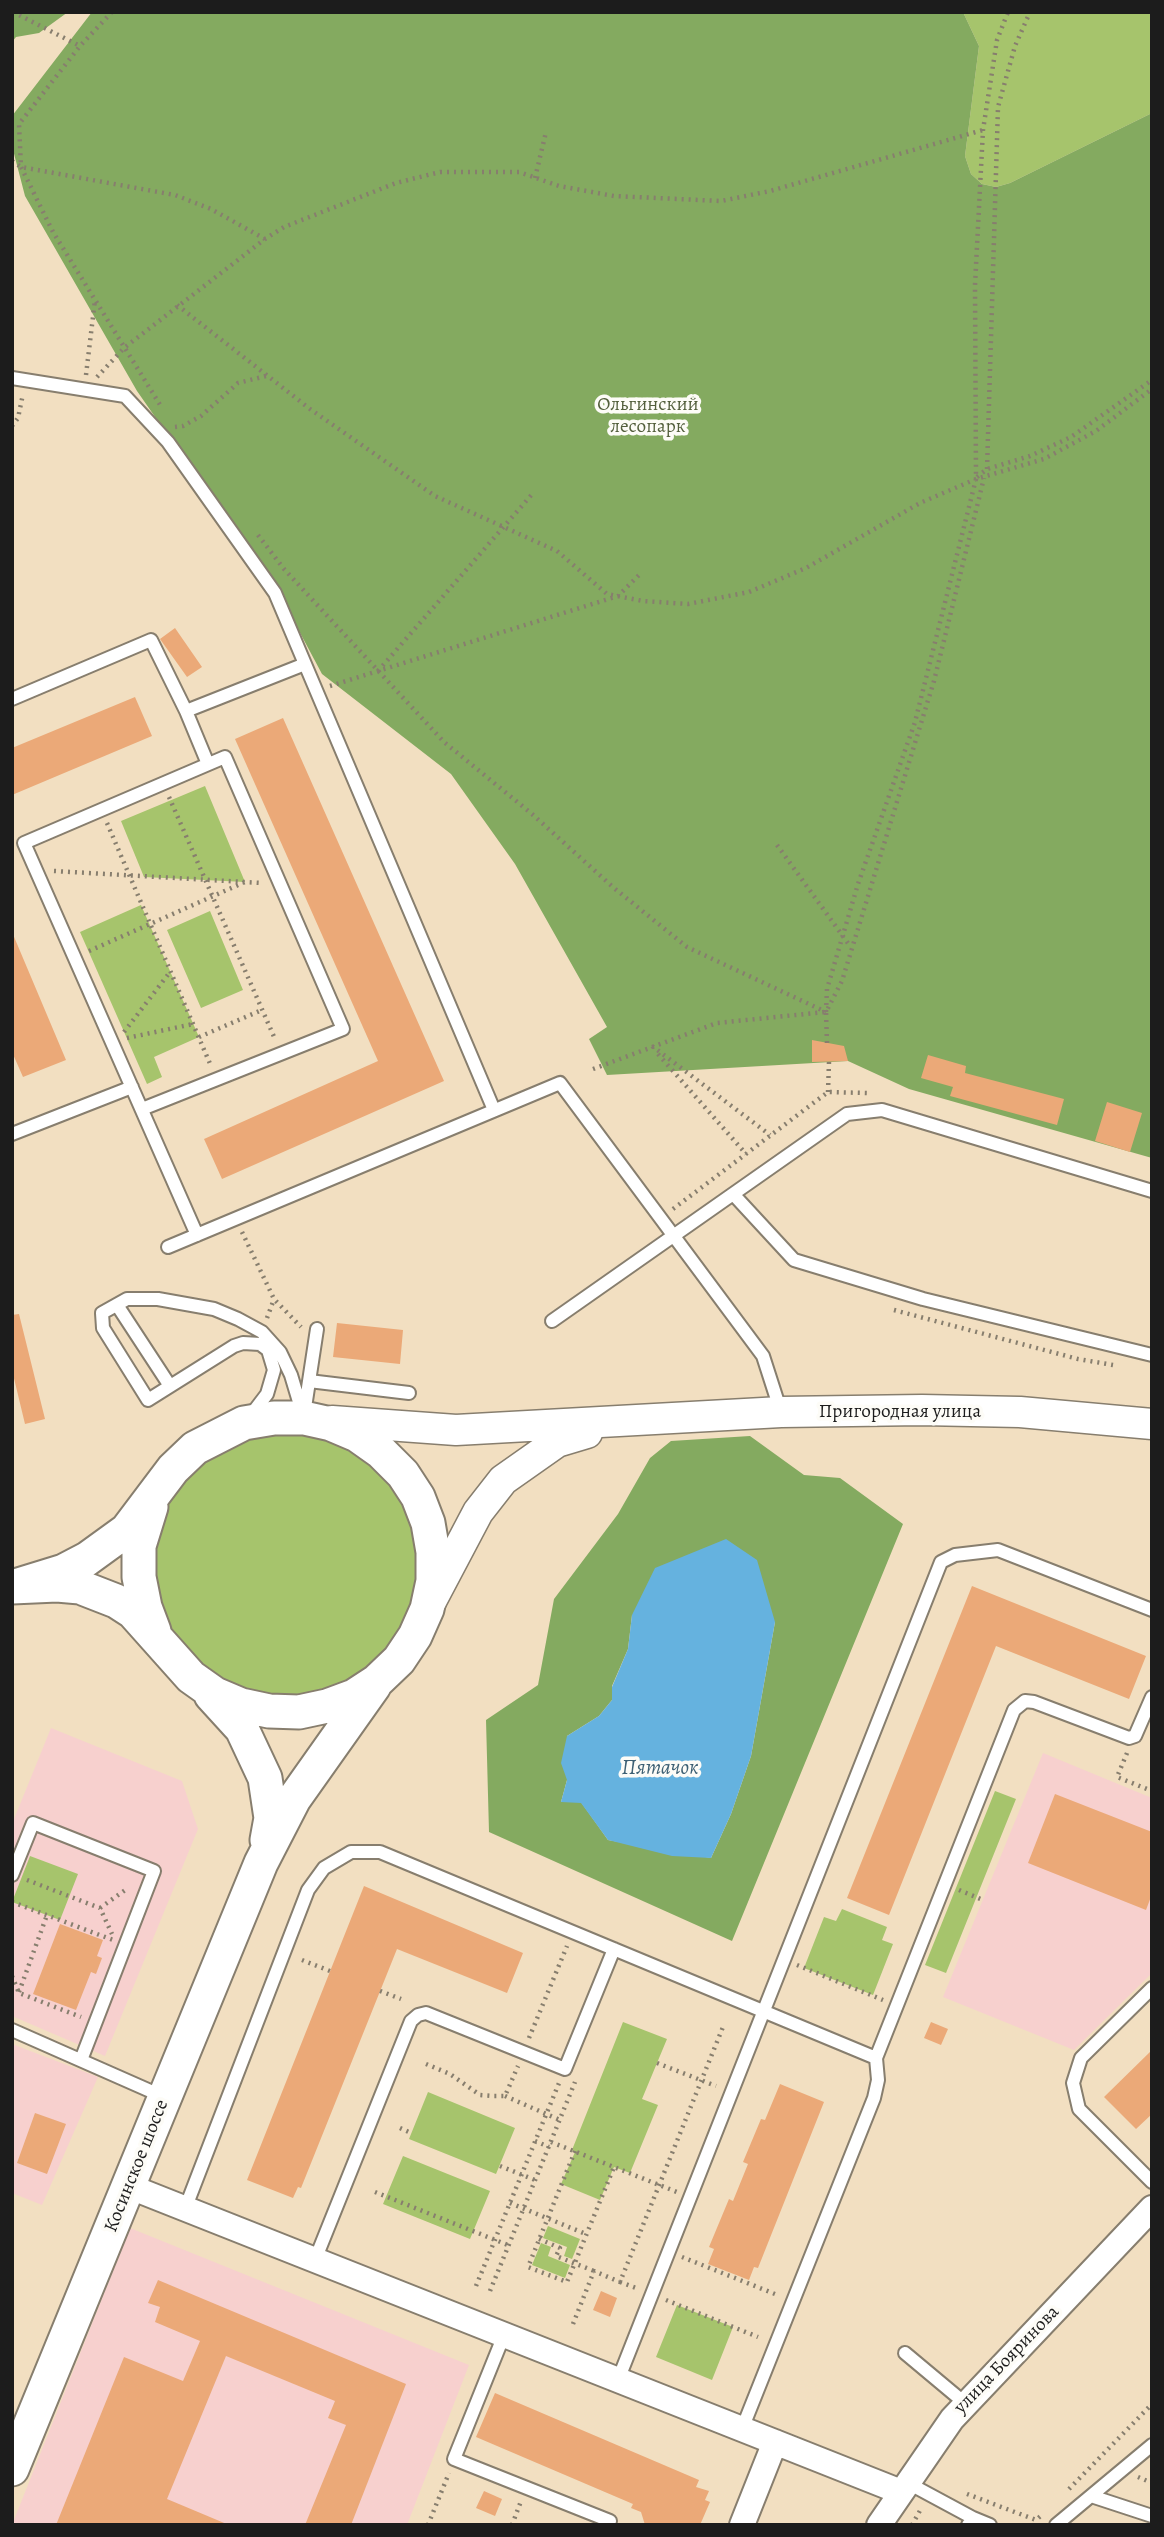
<!DOCTYPE html>
<html>
<head>
<meta charset="utf-8">
<style>
	body { margin:0 }
	#map { position:relative; width:1164px; height:2537px; overflow:hidden; background:#f2dfc1; font-family:Alegreya,serif }
	canvas { display:block }
	.frame { position:absolute; inset:0; border:14px solid #1c1c1c; pointer-events:none }
</style>
</head>
<body>
<div id="map">
<canvas width="1164" height="2537"></canvas>
<div class="frame"></div>
</div>
<script>
const c = document.querySelector('canvas').getContext('2d');
c.lineJoin = 'round';
function paint(path, color) {
  c.fillStyle = color;
  c.fill(path, 'evenodd');
}
function shape(rows) {
  const path = new Path2D();
  for (const r of rows) {
    if (r.length === 3) {
      path.moveTo(r[0] + r[2], r[1]);
      path.arc(r[0], r[1], r[2], 0, 2 * Math.PI);
      continue;
    }
    path.moveTo(r[0], r[1]);
    for (let i = 2; i < r.length; i += 2) path.lineTo(r[i], r[i + 1]);
  }
  return path;
}
function trace(path, color, width, dash) {
  c.strokeStyle = color;
  c.lineWidth = width;
  c.lineCap = dash ? 'butt' : 'round';
  c.setLineDash(dash || []);
  c.stroke(path);
}
function label(font, color, halo, rows, align = 'center') {
  c.font = font + ' Alegreya,serif';
  c.lineWidth = 7;
  c.setLineDash([]);
  c.textBaseline = 'middle';
  c.strokeStyle = halo;
  c.fillStyle = color;
  for (const [text, x, y, turn = 0] of rows) {
    c.save();
    c.translate(x, y);
    c.rotate((+turn || 0) * Math.PI / 180);
    c.textAlign = isNaN(turn) ? turn : align;
    if (halo) c.strokeText(text, 0, 0);
    c.fillText(text, 0, 0);
    c.restore();
  }
}
paint(shape([
	[51,1728,182,1781,198,1829,105,2056,12,2016,12,1824],
	[1043,1753,1152,1798,1152,1973,1074,2050,943,1997],
	[12,2044,98,2077,42,2205,12,2193],
	[130,2228,469,2365,407,2525,12,2525]
]), '#f7d0ce');
paint(shape([
	[963,12,1152,12,1152,113,1010,183,996,187,982,184,971,174,965,156,979,46],
	[205,786,245,882,144,877,121,821],
	[141,905,199,1037,154,1057,162,1077,147,1084,80,932],
	[210,911,243,990,201,1008,167,930],
	[286,1565,132],
	[995,1791,1016,1799,946,1973,925,1965],
	[30,1856,78,1874,60,1920,12,1902],
	[842,1909,887,1927,882,1940,893,1944,873,1995,804,1968,824,1917,836,1921],
	[623,2022,667,2039,642,2099,658,2105,630,2173,614,2167,600,2200,561,2184,575,2152,572,2150],
	[428,2092,515,2128,496,2174,409,2139],
	[403,2156,490,2191,470,2239,383,2204],
	[548,2226,580,2239,572,2259,564,2256,567,2247,543,2238],
	[541,2243,551,2247,548,2256,570,2265,565,2278,532,2265],
	[677,2305,733,2327,712,2380,656,2357]
]), '#a6c46c');
paint(shape([
	[12,12,68,12,39,33,16,37,12,42],
	[92,12,963,12,979,46,965,156,971,174,982,184,996,187,1010,183,1152,113,1152,1158,909,1089,848,1061,607,1075,589,1039,607,1027,515,864,451,774,322,674,282,599,137,391,25,196,12,146,12,116],
	[750,1436,804,1475,840,1478,903,1524,732,1941,489,1832,486,1720,538,1685,554,1599,618,1514,650,1458,671,1441],
	[632,1615,775,1622,751,1756,731,1814,711,1858,608,1840,581,1802,561,1802,567,1780,567,1736,599,1716,612,1700,612,1686,628,1649]
]), '#84aa60');
paint(shape([
	[726,1539,757,1560,775,1622,751,1756,731,1814,711,1858,672,1856,608,1840,581,1803,561,1802,567,1780,561,1763,567,1736,599,1716,612,1700,612,1687,628,1649,632,1615,655,1568]
]), '#65b2df');
paint(shape([
	[175,628,202,667,187,677,160,639],
	[135,697,152,736,12,795,12,748],
	[283,718,444,1081,222,1179,204,1139,378,1061,235,739],
	[12,932,66,1060,23,1077,12,1052],
	[812,1040,844,1046,848,1061,812,1062],
	[928,1055,966,1066,965,1073,1064,1099,1057,1125,950,1096,953,1087,921,1078],
	[1107,1102,1142,1113,1130,1152,1095,1141],
	[19,1314,45,1419,25,1424,12,1370,12,1315],
	[337,1323,403,1330,400,1364,333,1357],
	[972,1586,1146,1656,1129,1699,996,1646,889,1915,847,1898],
	[1055,1794,1152,1832,1152,1894,1146,1910,1028,1863],
	[364,1886,523,1953,507,1993,397,1949,301,2188,298,2187,293,2198,247,2180],
	[60,1924,103,1940,97,1956,102,1958,96,1974,91,1972,76,2010,33,1994],
	[931,2022,948,2029,941,2045,924,2038],
	[1152,2050,1152,2114,1136,2129,1104,2097],
	[780,2084,824,2102,758,2268,754,2267,749,2280,708,2264,714,2249,709,2247,729,2199,733,2201,748,2164,743,2162,761,2119,765,2120],
	[35,2113,66,2124,47,2174,17,2163],
	[158,2280,406,2384,351,2525,305,2525,346,2425,328,2418,335,2401,226,2356,167,2499,229,2525,56,2525,124,2357,183,2381,200,2341,155,2322,160,2307,148,2303],
	[601,2291,617,2298,610,2317,593,2310],
	[495,2393,699,2480,696,2487,709,2491,705,2500,710,2502,700,2525,645,2525,641,2512,631,2508,633,2504,476,2437],
	[484,2491,502,2499,495,2516,476,2508]
]), '#eba978');
const service = shape([
	[12,378,125,396,168,442,275,593,305,664],
	[12,699,151,640,186,711,305,664,494,1110],
	[186,711,208,764],
	[142,1109,343,1029,225,757,24,843,197,1235],
	[12,1134,132,1087],
	[734,1195,794,1260,923,1299,1152,1355],
	[168,1247,560,1083,763,1356,781,1412],
	[117,1305,170,1386],
	[552,1321,847,1114,882,1110,1152,1191],
	[309,1381,409,1393],
	[304,1414,317,1329],
	[251,1415,267,1394,274,1370,268,1350,260,1344,243,1343,234,1346,148,1400,103,1328,102,1313,127,1299,158,1299,214,1309,238,1319,262,1332,280,1352,291,1375,303,1415],
	[12,1875,33,1823,154,1871,81,2060],
	[1152,1988,1081,2058,1073,2083,1079,2109,1152,2182],
	[12,2030,164,2097],
	[185,2209,308,1890,324,1868,351,1852,380,1852,876,2058],
	[315,2260,411,2021,418,2015,426,2013,565,2069,614,1949],
	[504,2335,454,2459,610,2521,608,2525],
	[905,2353,966,2404],
	[618,2380,941,1562,955,1555,998,1550,1152,1610],
	[742,2429,874,2098,878,2080,876,2058,1014,1710,1025,1701,1034,1702,1129,1738,1135,1736,1152,1697],
	[908,2483,973,2518,968,2525],
	[1091,2496,1152,2516],
	[973,2518,990,2525],
	[1056,2525,1152,2445]
]);
const minor = shape([
	[128,2186,901,2492],
	[742,2525,775,2442],
	[879,2525,952,2419,1152,2208]
]);
const tertiary = shape([
	[332,1421,456,1430,781,1412,922,1410,1020,1412,1152,1424],
	[430,1603,478,1512,503,1480,557,1442,587,1433]
]);
const secondary = shape([
	[274,1418,304,1418,331,1424,357,1435,381,1452,403,1474,418,1497,428,1523,433,1552,433,1581,427,1609,415,1636,399,1660,377,1681,354,1696,327,1706,299,1712,269,1711,241,1705,215,1694,191,1677,133,1612,116,1601,80,1587,57,1585,12,1587,64,1571,87,1559,127,1530,173,1469,195,1448,244,1423,274,1418],
	[151,1507,139,1546,139,1577,145,1607,154,1631],
	[211,1695,242,1729,265,1778,271,1818,267,1840],
	[12,2469,261,1863,294,1799,374,1686]
]);
trace(service, '#877e6e', 16);
trace(minor, '#877e6e', 28);
trace(tertiary, '#877e6e', 33);
trace(secondary, '#877e6e', 37);
trace(shape([
	[13,12,80,46],
	[112,12,80,46,19,124,21,167,53,232,162,408],
	[12,161,21,167,175,195,211,209,265,239],
	[535,178,546,132],
	[177,305,310,409,435,496,557,551,607,594,643,601,688,604,749,592,806,568,920,503,976,479,1044,459,1096,431,1152,389],
	[86,375,95,300],
	[97,377,124,348,265,239,284,227,396,183,440,172,519,172,559,186,614,196,721,201,770,191,983,130],
	[12,426,18,418,23,394],
	[175,427,183,426,201,416,238,383,266,376],
	[987,469,998,107,1015,46,1030,12],
	[977,477,987,469,1030,456,1071,437,1152,380],
	[258,535,284,569,444,742,532,814,614,888,687,947,826,1012],
	[378,671,534,492],
	[330,686,618,596,641,573],
	[169,797,275,1039],
	[107,823,211,1066],
	[777,845,850,946],
	[54,871,262,883],
	[89,951,245,882],
	[826,1012,827,989,858,884,915,722,976,479,975,285,983,130,997,40,1008,12],
	[124,1032,170,972],
	[199,1037,262,1010],
	[127,1038,193,1024],
	[827,1043,826,1012,842,981,934,681,984,478],
	[652,1046,770,1135],
	[658,1054,746,1154],
	[593,1069,717,1023,825,1012],
	[828,1092,829,1062],
	[673,1209,828,1092,867,1093],
	[242,1232,274,1299,301,1327],
	[894,1310,1078,1359,1113,1365],
	[267,1318,274,1299],
	[1127,1753,1117,1777,1152,1791],
	[27,1880,100,1908,112,1934],
	[959,1890,983,1900],
	[12,1902,113,1940],
	[100,1908,128,1888],
	[302,1960,330,1971],
	[797,1965,883,2000],
	[12,1976,19,1993,81,2017],
	[380,1991,401,1999],
	[19,1992,47,1915],
	[529,2038,567,1946],
	[657,2063,716,2086],
	[426,2064,450,2074,480,2095,493,2096,505,2096,518,2066],
	[505,2096,560,2120],
	[400,2128,411,2133],
	[535,2141,549,2147],
	[551,2142,677,2192],
	[575,2151,528,2267,567,2282,614,2167],
	[500,2166,535,2180],
	[375,2192,508,2245],
	[510,2203,586,2234],
	[539,2239,560,2248,556,2256,594,2271],
	[682,2257,775,2294],
	[620,2282,639,2289],
	[476,2286,559,2083],
	[490,2291,575,2082],
	[666,2300,758,2337],
	[573,2324,594,2271,620,2282,723,2027],
	[1138,2477,1152,2483],
	[1069,2489,1152,2404],
	[967,2494,1036,2520,1043,2514],
	[428,2525,449,2473],
	[512,2525,521,2501],
	[912,2525,922,2507]
]), '#877e6e', 4.5, [2, 5]);
trace(service, '#fff', 12);
trace(minor, '#fff', 24);
trace(tertiary, '#fff', 30);
trace(secondary, '#fff', 33);
label('19px', '#535f3c', '#fdfcf7', [
	["Ольгинский",648,405],
	["лесопарк",648,427]
]);
label('19px', '#1c1c1c', '#fdfcf7', [
	["Пригородная улица",900,1412],
	["Косинское шоссе",137,2166,-68],
	["улица Бояринова",1007,2360,-46]
]);
label('italic 21px', '#3d6074', '#fdfcf7', [
	["Пятачок",660,1769]
]);
</script>
</body>
</html>
